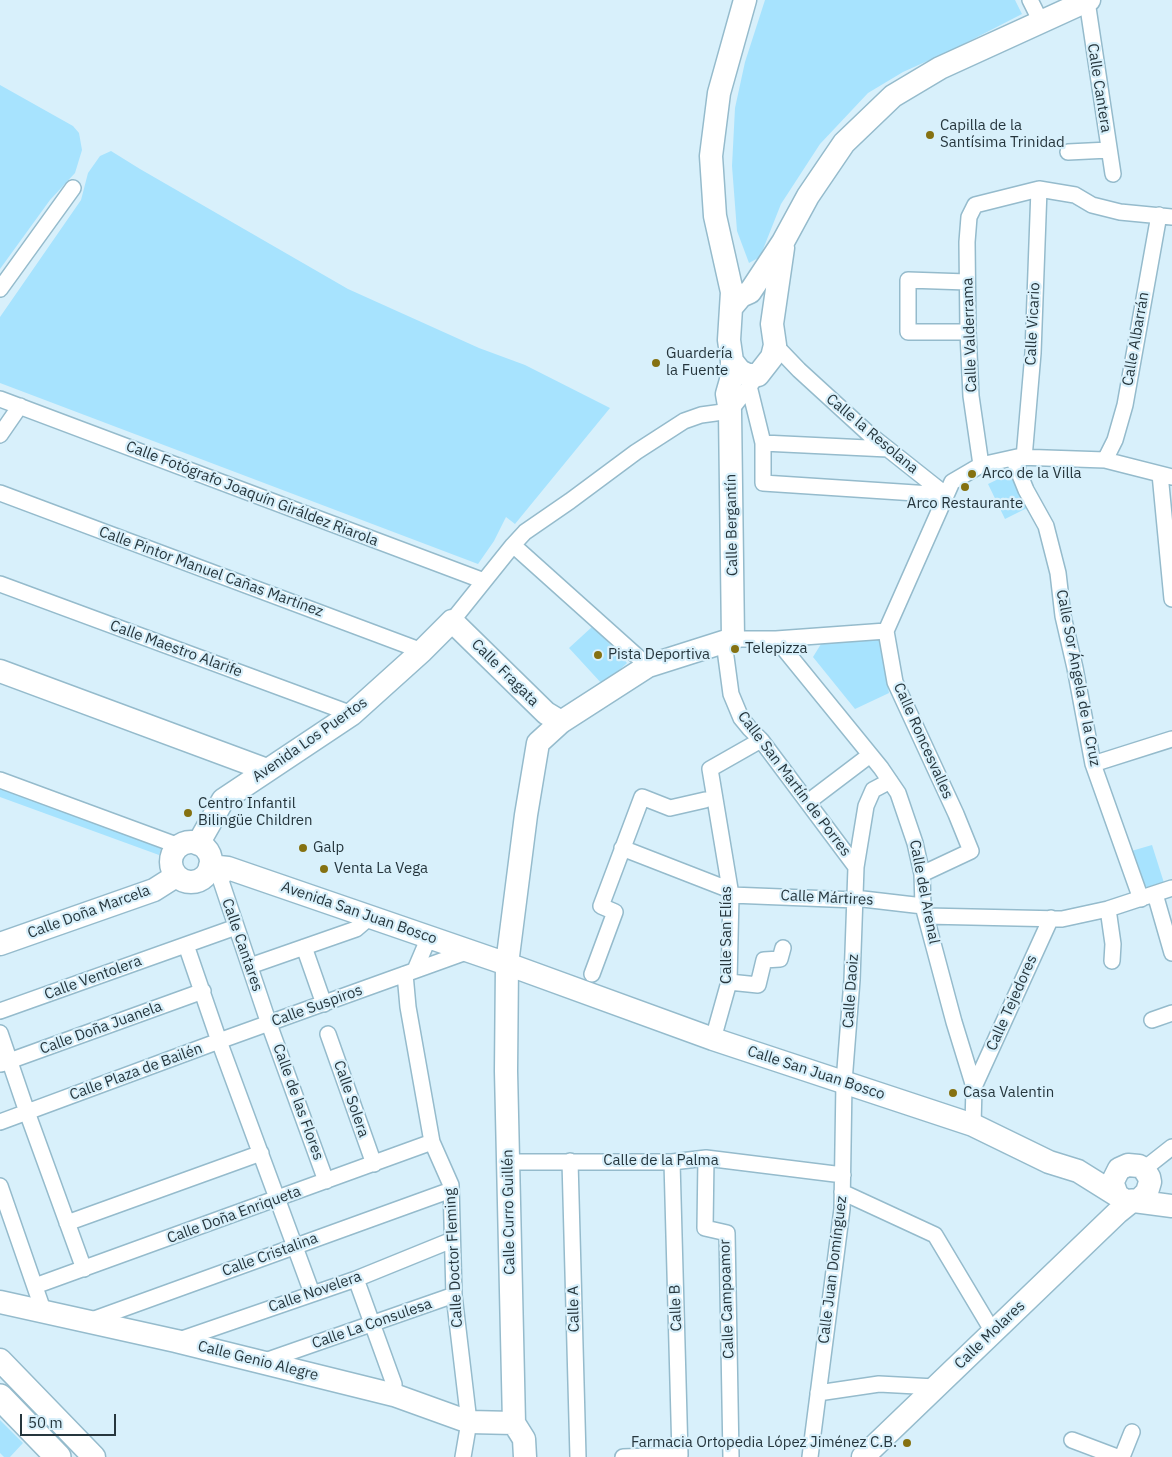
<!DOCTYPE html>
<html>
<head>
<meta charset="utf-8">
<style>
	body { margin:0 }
	#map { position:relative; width:1172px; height:1457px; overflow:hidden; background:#d8f0fb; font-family:"IBM Plex Sans",sans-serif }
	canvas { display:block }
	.scale { position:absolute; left:20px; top:1414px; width:96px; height:22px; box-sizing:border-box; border:2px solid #26363d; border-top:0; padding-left:6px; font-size:15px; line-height:18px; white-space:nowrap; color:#26363d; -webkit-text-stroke:4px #d8f0fb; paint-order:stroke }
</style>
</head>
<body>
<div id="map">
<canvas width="1172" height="1457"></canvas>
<div class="scale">50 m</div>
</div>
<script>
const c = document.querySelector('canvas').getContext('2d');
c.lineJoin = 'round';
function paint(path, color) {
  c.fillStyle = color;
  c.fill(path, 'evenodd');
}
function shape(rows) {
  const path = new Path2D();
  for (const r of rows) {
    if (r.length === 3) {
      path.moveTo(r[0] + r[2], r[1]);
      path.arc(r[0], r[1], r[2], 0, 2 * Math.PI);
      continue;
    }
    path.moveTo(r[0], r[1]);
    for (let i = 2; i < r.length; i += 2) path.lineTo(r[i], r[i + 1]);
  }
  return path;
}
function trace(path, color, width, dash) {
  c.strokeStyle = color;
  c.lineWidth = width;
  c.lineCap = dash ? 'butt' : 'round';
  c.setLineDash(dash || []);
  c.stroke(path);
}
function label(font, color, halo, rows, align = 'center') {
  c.font = font + ' "IBM Plex Sans",sans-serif';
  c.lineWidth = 4.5;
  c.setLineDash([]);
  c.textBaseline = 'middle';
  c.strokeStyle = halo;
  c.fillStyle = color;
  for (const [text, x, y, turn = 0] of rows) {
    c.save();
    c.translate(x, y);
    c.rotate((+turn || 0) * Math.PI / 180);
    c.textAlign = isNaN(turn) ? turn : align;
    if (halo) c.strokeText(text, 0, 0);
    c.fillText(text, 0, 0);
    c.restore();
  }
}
paint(shape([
	[765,0,1015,0,1022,14,954,49,903,72,868,93,820,144,781,204,760,257,749,263,737,231,732,166,735,108,745,62],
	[0,85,73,126,79,133,82,150,75,173,50,200,0,269],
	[111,151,140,169,348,289,479,348,525,365,610,408,515,524,506,517,494,541,478,564,0,383,0,317,81,200,88,173,100,156],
	[1013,472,1029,507,1005,519,988,484],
	[593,626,627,663,603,685,569,648],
	[880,639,889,693,855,709,813,657,821,644],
	[0,786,162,846,159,855,0,797],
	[1152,845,1165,886,1142,894,1128,852],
	[0,1420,23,1443,10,1457,4,1457,0,1453]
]), '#a7e3fe');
const street = shape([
	[1030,0,1041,22],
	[1087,1,1113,174],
	[1068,152,1109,150],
	[967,282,908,280,908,332,968,332],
	[0,289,73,188],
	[775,345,799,370,869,434,946,495],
	[749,386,763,443,763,483,946,495],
	[0,399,484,581],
	[0,435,20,406],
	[763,443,888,449],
	[1013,458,1026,490,1046,526,1058,573,1063,616,1075,668,1093,764,1141,899],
	[1024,458,1033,353,1039,189],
	[1105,460,1115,440,1125,405,1159,215],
	[981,465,971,396,968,332,967,242,969,217,975,205,1039,189,1075,195,1092,205,1120,212,1172,217],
	[1160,474,1172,599],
	[0,493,422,651],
	[513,545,648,666],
	[0,584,352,714],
	[452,621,513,545,525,532,570,501,636,452,684,421,701,415,730,411,758,375],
	[733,639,776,639,886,631],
	[776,639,881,768,898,793,915,843,922,874,923,906,954,1022,974,1087,973,1125],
	[724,642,731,694,741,718,750,729,761,740,856,867],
	[1093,764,1172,739],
	[0,780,179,846],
	[808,802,870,755],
	[622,848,730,890],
	[228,868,221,881,269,1024,326,1181],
	[922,874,971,851,956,814,895,682,886,631,952,482,981,465,1017,457,1105,460,1172,477],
	[1155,894,1172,953],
	[731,895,856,900,863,899,923,906],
	[1108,909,1113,944,1112,961],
	[926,916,1062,919,1108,909,1172,888],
	[186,945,219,1041,312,1293],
	[304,947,324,1004],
	[250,966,356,929,370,917],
	[415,970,429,937],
	[405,974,408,1007,432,1142,451,1185,454,1295,469,1422,463,1457],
	[592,974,615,912,601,906,642,797,670,808,705,800],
	[729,982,758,985,764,960,780,959,783,948],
	[0,1011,236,927],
	[1152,1020,1172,1013],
	[0,1033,27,1112,84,1269],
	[328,1034,374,1164],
	[713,1039,729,982,731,895,710,769,761,740],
	[1,1064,203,991],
	[974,1087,1051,918],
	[0,1122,219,1041,469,951],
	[706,1158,705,1228,727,1233,731,1457],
	[570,1161,578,1457],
	[508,1162,672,1162,706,1158,843,1175],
	[1144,1169,1172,1147],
	[0,1186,43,1310],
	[842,1192,935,1235,993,1332],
	[67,1223,261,1153],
	[356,1279,394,1384,394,1395],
	[35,1286,432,1142],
	[89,1321,451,1190],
	[176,1341,356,1279,452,1240],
	[262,1362,454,1295],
	[818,1393,879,1384,935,1387],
	[1072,1440,1117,1457],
	[623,1457,680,1455,672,1162],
	[810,1457,842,1209,844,1082,852,980,856,867,866,806,873,790,890,781],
	[1122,1457,1132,1432]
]);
const secondary = shape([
	[731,308,741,296,750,292,783,242,808,196,844,143,893,96,940,68,1089,0],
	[732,361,740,371,748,375,758,375,772,357,775,345,772,324,783,248],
	[0,671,267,770],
	[191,862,20],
	[198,844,223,800,352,714,422,651,452,621,546,713,561,722],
	[210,866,228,868,507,964,713,1039,973,1125,1049,1162,1078,1171,1126,1201,1139,1200,1147,1192,1150,1182,1149,1177,1144,1169,1139,1166,1128,1165,1119,1169,1114,1179,1113,1184,1117,1195],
	[0,944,154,890,176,876],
	[1134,1201,1172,1206],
	[0,1302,176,1341,394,1395,469,1422,514,1423],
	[0,1360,94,1457],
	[525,1457,524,1439,514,1423,506,1071,507,964,526,815,538,743,561,722,648,666,733,639,730,411,727,394,731,380,732,361,729,340,732,292,715,216,711,156,719,93,745,0],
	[863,1457,1117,1213,1132,1201]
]);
const primary = shape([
	[0,1397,58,1457]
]);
trace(street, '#95bbcc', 18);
trace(secondary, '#95bbcc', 25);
trace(primary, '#95bbcc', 28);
trace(street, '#fff', 15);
trace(secondary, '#fff', 22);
trace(primary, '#fff', 25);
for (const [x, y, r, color] of [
	[930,135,5,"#857111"],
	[656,363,5,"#857111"],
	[972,474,5,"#857111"],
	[965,487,5,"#857111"],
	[735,649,5,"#857111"],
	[598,655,5,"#857111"],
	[188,813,5,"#857111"],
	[303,848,5,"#857111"],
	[324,869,5,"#857111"],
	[953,1093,5,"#857111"],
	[907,1443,5,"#857111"]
]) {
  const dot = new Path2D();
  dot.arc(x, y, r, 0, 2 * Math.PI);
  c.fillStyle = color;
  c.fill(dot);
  trace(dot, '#d8f0fb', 2);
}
label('15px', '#26363d', '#d8f0fb', [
	["Calle Cantera",1099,88,81],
	["Calle Vicario",1033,324,-87],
	["Calle Valderrama",970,335,-92],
	["Calle Albarrán",1136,339,-80],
	["Calle la Resolana",872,434,40],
	["Calle Fotógrafo Joaquín Giráldez Riarola",252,494,21],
	["Calle Bergantín",732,525,-91],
	["Calle Pintor Manuel Cañas Martínez",211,572,20],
	["Calle Maestro Alarife",176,649,20],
	["Calle Fragata",505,673,45],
	["Calle Sor Ángela de la Cruz",1078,678,79],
	["Avenida Los Puertos",310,740,-35],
	["Calle Roncesvalles",923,741,66],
	["Calle San Martín de Porres",794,784,53],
	["Calle del Arenal",924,892,79],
	["Calle Mártires",827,898,3],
	["Calle Doña Marcela",89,912,-20],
	["Avenida San Juan Bosco",359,913,19],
	["Calle San Elías",727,935,-90],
	["Calle Cantares",242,945,71],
	["Calle Ventolera",93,978,-20],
	["Calle Daoiz",851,991,-86],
	["Calle Tejedores",1012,1003,-66],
	["Calle Suspiros",317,1006,-20],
	["Calle Doña Juanela",101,1028,-20],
	["Calle Plaza de Bailén",136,1072,-20],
	["Calle San Juan Bosco",816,1073,18],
	["Calle Solera",351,1099,71],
	["Calle de las Flores",298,1102,70],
	["Calle de la Palma",661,1161],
	["Calle Curro Guillén",509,1212,-91],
	["Calle Doña Enriqueta",234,1215,-20],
	["Calle Cristalina",270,1255,-20],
	["Calle Doctor Fleming",454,1258,-93],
	["Calle Juan Domínguez",833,1270,-83],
	["Calle Novelera",315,1292,-19],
	["Calle Campoamor",727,1299,-92],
	["Calle B",676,1308,-92],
	["Calle A",574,1309,-91],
	["Calle La Consulesa",372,1324,-19],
	["Calle Molares",990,1335,-44],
	["Calle Genio Alegre",258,1361,14]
]);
label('15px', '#26363d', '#d8f0fb', [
	["Capilla de la",940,126],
	["Santísima Trinidad",940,143],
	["Guardería",666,354],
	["la Fuente",666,371],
	["Arco de la Villa",982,474],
	["Arco Restaurante",965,504,"center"],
	["Telepizza",745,649],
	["Pista Deportiva",608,655],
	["Centro Infantil",198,804],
	["Bilingüe Children",198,821],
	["Galp",313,848],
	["Venta La Vega",334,869],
	["Casa Valentin",963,1093],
	["Farmacia Ortopedia López Jiménez C.B.",897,1443,"right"]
], 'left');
</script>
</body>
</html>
